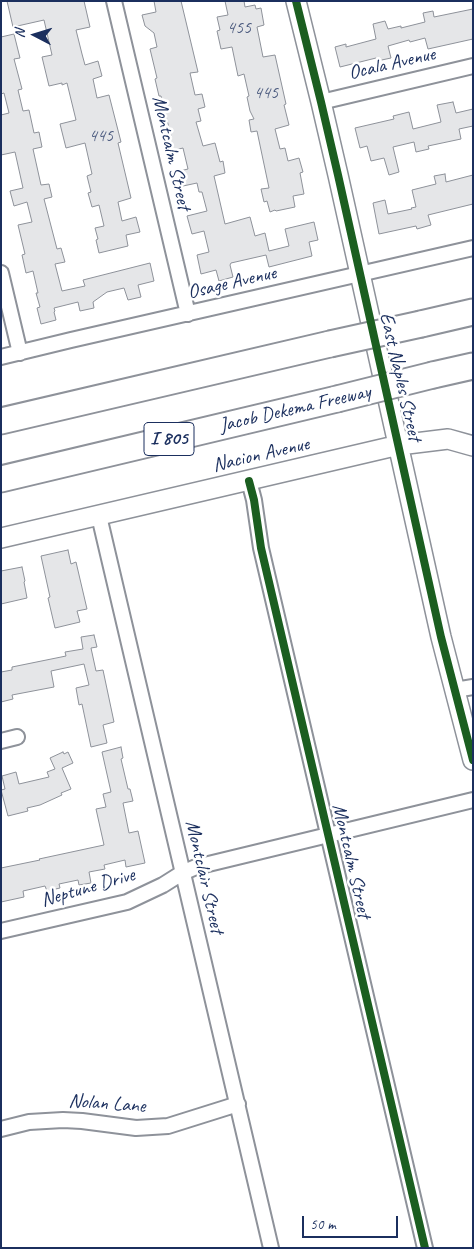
<!DOCTYPE html>
<html>
<head>
<meta charset="utf-8">
<style>
	body { margin:0 }
	#map { position:relative; width:474px; height:1249px; overflow:hidden; background:#fff; font-family:Caveat,sans-serif }
	canvas { display:block }
	.frame { position:absolute; inset:0; border:2px solid #1b2f5e; pointer-events:none }
	.north { position:absolute; left:10px; top:10px; width:50px; height:50px; -webkit-text-stroke:4px #fff; paint-order:stroke; rotate:275deg; font-size:14px; font-weight:700; line-height:20px; text-align:center; color:#1b2f5e }
	.north::after { content:''; display:block; margin:auto; width:18px; height:22px; background:#1b2f5e; clip-path:polygon(50% 0,100% 100%,50% 72%,0 100%) }
	.scale { position:absolute; left:302px; top:1216px; width:96px; height:22px; box-sizing:border-box; border:2px solid #1b2f5e; border-top:0; padding-left:6px; font-size:15px; line-height:18px; white-space:nowrap; color:#1b2f5e; -webkit-text-stroke:4px #fff; paint-order:stroke }
</style>
</head>
<body>
<div id="map">
<canvas width="474" height="1249"></canvas>
<div class="frame"></div>
<div class="north">N</div>
<div class="scale">50 m</div>
</div>
<script>
const c = document.querySelector('canvas').getContext('2d');
c.lineJoin = 'round';
function paint(path, color) {
  c.fillStyle = color;
  c.fill(path, 'evenodd');
}
function shape(rows) {
  const path = new Path2D();
  for (const r of rows) {
    path.moveTo(r[0], r[1]);
    for (let i = 2; i < r.length; i += 2) path.lineTo(r[i], r[i + 1]);
  }
  return path;
}
function trace(path, color, width, dash) {
  c.strokeStyle = color;
  c.lineWidth = width;
  c.lineCap = dash ? 'butt' : 'round';
  c.setLineDash(dash || []);
  c.stroke(path);
}
function label(font, color, halo, rows, align = 'center') {
  c.font = font + ' Caveat,sans-serif';
  c.lineWidth = 5;
  c.setLineDash([]);
  c.textBaseline = 'middle';
  c.strokeStyle = halo;
  c.fillStyle = color;
  for (const [text, x, y, turn = 0] of rows) {
    c.save();
    c.translate(x, y);
    c.rotate((+turn || 0) * Math.PI / 180);
    c.textAlign = isNaN(turn) ? turn : align;
    if (halo) c.strokeText(text, 0, 0);
    c.fillText(text, 0, 0);
    c.restore();
  }
}
const building = shape([
	[7,1,84,1,90,27,76,30,82,54,85,65,98,61,102,76,93,79,97,98,109,95,121,142,118,143,131,198,118,202,122,221,136,217,140,232,126,235,128,246,99,253,96,240,98,239,95,228,104,226,99,205,92,207,88,193,91,192,87,176,92,174,85,143,66,148,60,124,76,120,67,83,62,85,62,83,49,86,42,57,52,55,44,20,13,27,7,1],
	[154,1,181,1,198,72,190,73,195,95,202,94,205,107,198,109,201,121,196,122,203,146,215,143,220,162,223,161,225,173,214,176,225,224,250,217,255,236,265,233,269,251,289,246,285,229,314,222,318,240,309,242,312,256,269,267,266,255,231,263,230,265,233,277,219,281,216,270,201,274,197,255,209,252,204,231,192,234,187,216,207,211,202,192,199,192,197,183,183,186,180,171,188,169,183,148,171,151,168,136,171,136,161,96,159,96,155,79,157,78,150,49,157,47,154,33,145,26,142,15,156,12,154,1],
	[225,1,244,1,245,7,255,5,256,9,261,8,264,25,257,27,263,57,275,55,286,104,284,105,289,125,275,129,280,149,285,148,288,161,299,158,303,172,300,173,304,194,293,196,295,207,276,211,275,210,270,212,267,201,264,202,261,189,269,188,257,131,251,132,249,120,254,119,250,111,247,97,249,96,244,74,238,76,232,47,221,49,217,31,220,30,217,17,228,15,225,1],
	[473,9,473,39,428,49,425,38,410,42,409,40,388,46,391,58,377,61,376,58,340,67,335,47,346,44,346,47,376,39,373,24,385,21,388,29,401,26,401,28,425,22,423,13,433,11,434,17,473,9],
	[14,34,20,58,14,59,22,89,18,90,23,111,29,110,34,133,39,132,42,147,33,149,41,185,49,184,52,197,44,199,57,249,61,248,65,262,55,264,62,291,85,286,83,280,150,263,154,281,138,285,141,297,128,300,124,288,107,292,93,302,94,308,80,311,78,302,54,308,55,311,54,312,56,320,41,324,37,308,40,307,36,293,38,293,33,271,26,273,22,255,25,254,18,225,32,222,27,202,14,206,10,191,23,188,15,152,1,155,1,115,9,113,4,93,1,94,1,37,14,34],
	[453,102,456,113,473,109,473,126,459,129,461,139,428,146,429,149,416,152,414,142,393,147,399,172,389,175,384,158,371,161,367,146,360,148,355,128,394,119,393,116,409,112,413,129,441,122,437,105,453,102],
	[445,174,446,182,473,175,473,204,428,215,431,225,417,229,416,226,379,234,373,203,385,200,388,214,412,209,411,208,416,207,412,190,436,184,434,176,445,174],
	[68,550,71,564,76,562,87,609,77,611,80,622,55,628,48,598,50,597,41,556,68,550],
	[22,567,25,581,24,582,27,598,1,604,1,571,22,567],
	[94,635,97,647,91,648,96,671,103,670,114,722,103,725,107,743,91,747,82,704,79,705,76,688,89,685,84,664,51,671,54,687,12,695,13,699,1,702,1,672,12,670,12,667,66,656,65,652,83,649,81,637,94,635],
	[121,747,123,758,121,759,128,789,130,789,133,801,123,803,129,833,138,831,145,863,126,867,125,860,104,865,105,869,89,872,91,883,79,885,78,880,59,884,60,888,47,891,45,886,23,891,24,897,1,902,1,868,40,860,39,859,104,845,96,809,106,807,103,794,111,792,102,752,121,747],
	[63,752,64,754,68,752,73,763,62,768,71,789,61,793,62,795,40,805,27,808,28,811,8,816,1,790,5,789,2,776,16,772,19,784,49,777,47,772,55,769,50,758,63,752]
]);
paint(building, '#e5e6e8');
trace(building, '#8e929a', 1);
const street = shape([
	[114,1,188,314],
	[321,102,473,66],
	[1,273,20,353],
	[1,357,71,340,473,248],
	[249,481,254,500,261,548,425,1248],
	[99,516,271,1248],
	[455,690,473,687],
	[1,741,17,737],
	[1,931,127,902,163,885,182,873,196,867,473,800],
	[1,1129,29,1122,63,1120,82,1121,136,1128,168,1126,238,1104]
]);
const secondary = shape([
	[296,1,321,102,338,175,441,637,473,760],
	[1,538,399,445,448,439,473,446]
]);
const highway = shape([
	[421,324,473,312],
	[433,375,473,366],
	[1,421,330,344],
	[1,479,337,399]
]);
trace(street, '#8e929a', 18);
trace(secondary, '#8e929a', 22);
trace(highway, '#8e929a', 29);
trace(street, '#fff', 14);
trace(secondary, '#fff', 19);
trace(highway, '#fff', 25);
const highwayBridge = shape([
	[330,344,421,324],
	[337,399,433,375]
]);
trace(highwayBridge, '#8e929a', 29, []);
trace(highwayBridge, '#fff', 25);
trace(shape([
	[296,1,321,102,338,175,441,637,473,760],
	[249,481,254,500,261,548,425,1248]
]), '#1b5e20', 8);
label('18px', '#4e5d80', null, [
	["455",239,28],
	["445",266,93],
	["445",101,136]
]);
for (const [x, y, w] of [
	[169,439,50]
]) {
  const box = new Path2D();
  box.roundRect(x - w / 2, y - 16.5, w, 33, 4);
  c.fillStyle = '#fff';
  c.fill(box);
  trace(box, '#1b2f5e', 1);
}
label('bold 19px', '#1b2f5e', null, [
	["I 805",169,439]
]);
label('20px', '#1b2f5e', '#fff', [
	["Ocala Avenue",392,64,-13],
	["Montcalm Street",171,153,77],
	["Osage Avenue",232,283,-13],
	["East Naples Street",400,377,77],
	["Jacob Dekema Freeway",295,409,-13],
	["Nacion Avenue",261,455,-13],
	["Montcalm Street",351,861,77],
	["Montclair Street",204,877,77],
	["Neptune Drive",88,888,-16],
	["Nolan Lane",107,1104,4]
]);
</script>
</body>
</html>
